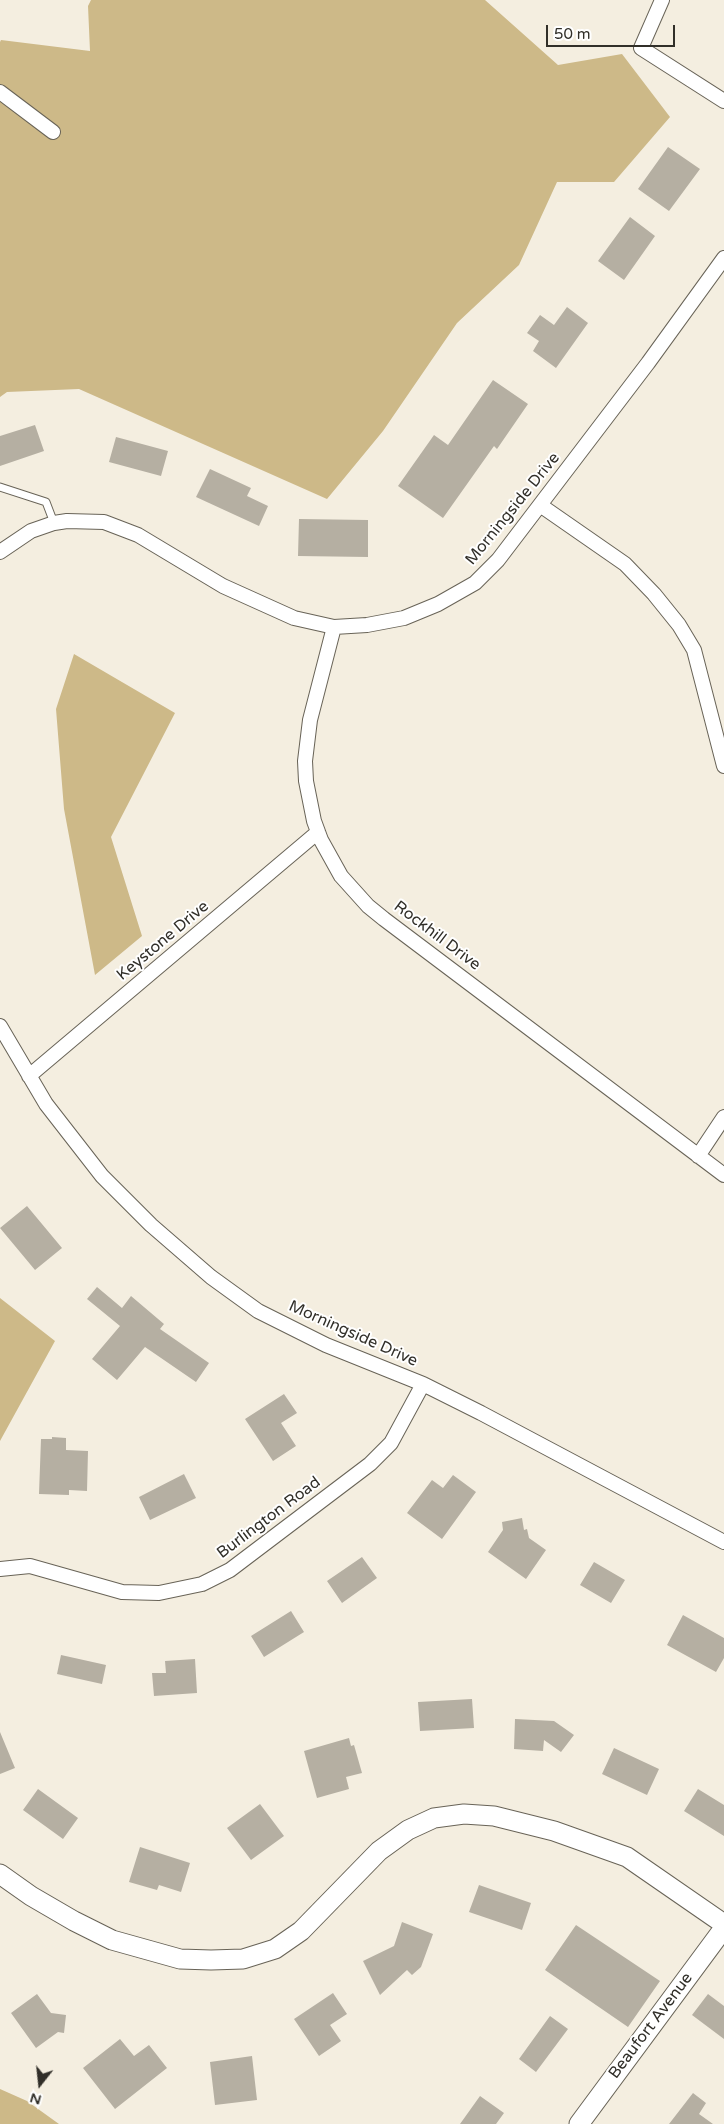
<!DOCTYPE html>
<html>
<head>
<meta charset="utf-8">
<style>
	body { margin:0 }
	#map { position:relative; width:724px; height:2124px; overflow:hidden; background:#f4eee0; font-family:"Varela Round",sans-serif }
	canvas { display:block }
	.north { position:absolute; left:15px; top:2059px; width:50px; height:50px; -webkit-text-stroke:4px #fff; paint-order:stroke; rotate:196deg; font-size:14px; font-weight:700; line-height:20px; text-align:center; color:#312f29 }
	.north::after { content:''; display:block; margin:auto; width:18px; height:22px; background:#312f29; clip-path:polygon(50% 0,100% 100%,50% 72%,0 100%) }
	.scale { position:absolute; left:546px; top:25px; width:129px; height:22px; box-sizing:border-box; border:2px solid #312f29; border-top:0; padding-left:6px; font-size:15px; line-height:18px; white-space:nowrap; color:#312f29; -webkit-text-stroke:4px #fff; paint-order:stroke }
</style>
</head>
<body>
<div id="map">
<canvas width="724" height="2124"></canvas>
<div class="north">N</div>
<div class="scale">50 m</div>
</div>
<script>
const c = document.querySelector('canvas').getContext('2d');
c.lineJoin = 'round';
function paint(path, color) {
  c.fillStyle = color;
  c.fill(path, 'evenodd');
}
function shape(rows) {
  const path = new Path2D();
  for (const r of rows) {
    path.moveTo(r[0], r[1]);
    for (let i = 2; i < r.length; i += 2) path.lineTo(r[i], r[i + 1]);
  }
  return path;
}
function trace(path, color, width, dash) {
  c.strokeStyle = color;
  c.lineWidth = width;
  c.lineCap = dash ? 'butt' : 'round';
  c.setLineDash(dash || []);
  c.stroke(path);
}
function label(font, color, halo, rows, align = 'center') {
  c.font = font + ' "Varela Round",sans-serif';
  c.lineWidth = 4;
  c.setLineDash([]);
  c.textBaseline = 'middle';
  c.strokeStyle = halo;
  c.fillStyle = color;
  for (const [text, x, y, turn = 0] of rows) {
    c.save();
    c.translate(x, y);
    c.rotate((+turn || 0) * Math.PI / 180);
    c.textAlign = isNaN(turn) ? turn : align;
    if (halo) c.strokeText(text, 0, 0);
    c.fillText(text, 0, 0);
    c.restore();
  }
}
paint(shape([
	[91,0,485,0,558,65,622,54,670,117,614,182,557,182,519,265,457,323,383,431,327,499,79,389,7,392,0,397,0,42,1,40,90,51,88,6],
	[74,654,175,713,111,837,142,936,95,975,64,809,56,709],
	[0,1298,55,1341,0,1441],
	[0,2089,27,2101,59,2124,0,2124]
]), '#cdb988');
paint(shape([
	[668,147,700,169,669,211,638,189],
	[630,217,655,236,624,280,598,261],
	[567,307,588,323,556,368,533,351,539,341,527,333,540,315,554,325],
	[493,380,528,404,497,449,494,446,443,518,398,486,434,435,448,445],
	[35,425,44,451,0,466,0,436],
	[116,437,168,451,161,476,109,462],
	[210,469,251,488,247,496,268,506,259,526,196,497],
	[299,519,368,520,368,557,298,556],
	[27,1206,62,1248,35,1270,0,1228],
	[97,1287,122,1308,131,1296,164,1324,160,1329,209,1363,196,1382,145,1347,117,1380,92,1359,120,1326,87,1299],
	[284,1394,297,1413,281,1423,296,1446,273,1461,245,1419],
	[52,1437,66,1438,66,1450,88,1451,87,1491,69,1490,69,1495,39,1494,41,1439,52,1439],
	[184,1474,196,1498,150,1520,139,1497],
	[453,1475,476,1492,442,1539,407,1513,432,1480,443,1488],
	[522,1518,524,1530,527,1529,529,1538,546,1550,526,1579,488,1552,503,1530,502,1522],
	[362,1557,377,1578,342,1603,327,1581],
	[594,1562,625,1580,611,1603,580,1585],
	[291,1611,304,1632,264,1657,251,1636],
	[683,1615,724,1638,724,1658,716,1672,667,1645],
	[61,1655,106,1665,102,1684,57,1674],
	[195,1659,197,1693,154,1696,152,1673,166,1673,165,1661],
	[472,1699,474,1728,420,1731,418,1702],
	[515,1719,554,1721,574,1735,561,1752,544,1740,543,1751,514,1749],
	[0,1732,15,1768,0,1774],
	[349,1738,351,1746,354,1745,362,1773,346,1777,349,1789,317,1798,304,1751],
	[614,1748,659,1769,647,1795,602,1774],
	[38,1789,78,1818,63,1839,23,1810],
	[698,1789,724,1805,724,1836,684,1811],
	[260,1804,284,1836,251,1860,227,1828],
	[140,1847,190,1863,181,1892,159,1885,157,1890,129,1882],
	[479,1885,531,1903,522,1930,469,1912],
	[402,1922,433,1934,421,1967,412,1975,407,1970,380,1995,363,1961,394,1946],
	[576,1925,660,1981,628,2027,545,1970],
	[333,1993,347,2014,330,2025,341,2041,319,2056,294,2019],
	[37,1994,51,2013,66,2015,64,2033,58,2032,36,2048,11,2013],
	[708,1994,724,2006,724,2039,692,2015],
	[550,2016,568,2029,536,2072,519,2059],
	[120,2039,134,2056,149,2045,167,2068,115,2109,83,2068],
	[252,2056,257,2100,215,2105,210,2062],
	[693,2093,706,2103,699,2114,713,2124,669,2124],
	[480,2096,504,2113,496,2124,460,2124]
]), '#b5afa2');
const lane = shape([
	[0,487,46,502,54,523]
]);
const street = shape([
	[662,0,641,48,724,101],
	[0,92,53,132],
	[540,505,625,564,654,594,679,625,694,650,724,766],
	[0,552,31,531,54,523,67,521,104,522,138,535,223,586,294,618,334,627,367,625,404,618,438,604,475,583,498,560,648,363,724,258],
	[334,627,310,720,305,761,306,781,314,821,321,840,341,876,368,906,384,919,724,1175],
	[0,1026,46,1104,102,1176,151,1225,211,1277,258,1311,326,1345,423,1384,481,1413,724,1542],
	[29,1076,318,832],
	[698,1156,724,1117],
	[0,1569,30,1566,122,1592,159,1593,202,1584,230,1570,370,1464,391,1443,423,1384]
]);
const secondary = shape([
	[0,1874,31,1896,74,1921,112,1940,180,1959,211,1960,243,1959,275,1949,301,1931,379,1851,408,1830,434,1818,464,1814,494,1816,554,1831,627,1857,724,1924],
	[579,2124,724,1928]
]);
trace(lane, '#686357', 9);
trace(street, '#686357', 16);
trace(secondary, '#686357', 21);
trace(lane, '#fff', 7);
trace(street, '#fff', 14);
trace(secondary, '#fff', 19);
label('16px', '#312f29', '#fff', [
	["Morningside Drive",513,509,-51],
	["Rockhill Drive",437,936,37],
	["Keystone Drive",163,941,-40],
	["Morningside Drive",353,1334,24],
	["Burlington Road",269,1518,-37],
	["Beaufort Avenue",651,2026,-53]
]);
</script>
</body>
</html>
